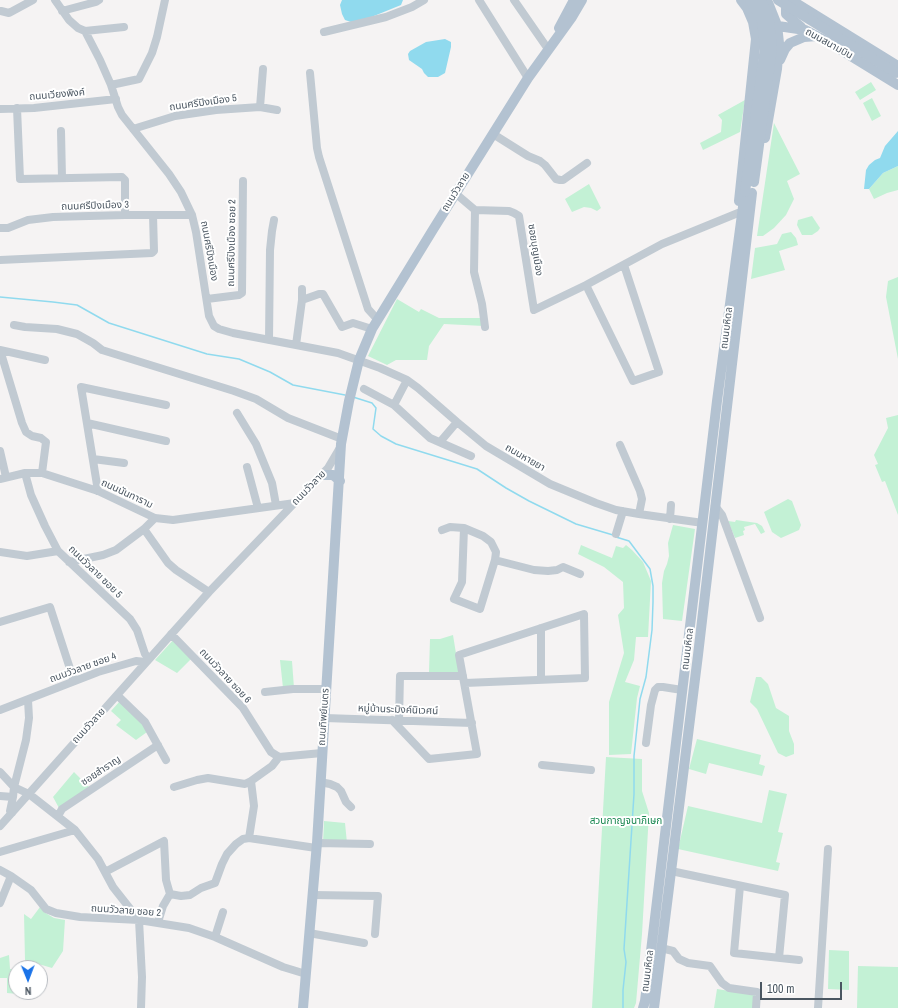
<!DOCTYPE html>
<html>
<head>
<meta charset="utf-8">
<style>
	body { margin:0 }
	#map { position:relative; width:898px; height:1008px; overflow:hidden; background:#f5f3f3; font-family:"Archivo Narrow",sans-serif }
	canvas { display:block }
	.north { position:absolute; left:8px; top:960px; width:40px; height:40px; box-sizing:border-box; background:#fff; border:1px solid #b7bbc0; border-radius:50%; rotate:179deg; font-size:11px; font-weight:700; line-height:16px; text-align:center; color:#4a5661 }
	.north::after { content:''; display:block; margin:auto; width:14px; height:18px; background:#1a73e8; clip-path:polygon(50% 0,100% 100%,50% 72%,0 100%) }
	.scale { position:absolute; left:760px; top:982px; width:82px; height:18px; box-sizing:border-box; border:2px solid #4a5661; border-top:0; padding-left:5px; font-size:12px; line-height:14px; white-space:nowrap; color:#4a5661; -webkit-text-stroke:3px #fff; paint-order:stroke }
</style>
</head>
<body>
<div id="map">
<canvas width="898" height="1008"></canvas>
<div class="north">N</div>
<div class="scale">100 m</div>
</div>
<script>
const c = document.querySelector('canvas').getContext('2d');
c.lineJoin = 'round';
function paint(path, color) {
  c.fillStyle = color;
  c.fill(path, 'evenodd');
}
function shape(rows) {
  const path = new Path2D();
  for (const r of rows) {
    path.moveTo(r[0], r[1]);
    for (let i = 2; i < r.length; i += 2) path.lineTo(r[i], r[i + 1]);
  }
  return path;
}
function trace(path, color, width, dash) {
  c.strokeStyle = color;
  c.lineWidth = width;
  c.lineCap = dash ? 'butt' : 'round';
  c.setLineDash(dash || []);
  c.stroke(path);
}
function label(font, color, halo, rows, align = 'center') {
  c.font = font + ' "Archivo Narrow","Noto Sans Thai",sans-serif';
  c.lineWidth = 4;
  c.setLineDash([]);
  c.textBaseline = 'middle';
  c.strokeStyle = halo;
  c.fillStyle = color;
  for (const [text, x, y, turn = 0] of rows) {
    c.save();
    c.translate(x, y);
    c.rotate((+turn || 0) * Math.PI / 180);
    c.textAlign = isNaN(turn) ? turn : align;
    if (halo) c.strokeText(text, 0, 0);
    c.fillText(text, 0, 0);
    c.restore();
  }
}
paint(shape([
	[871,82,876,90,860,100,855,92],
	[872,98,881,116,872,121,863,103],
	[745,100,740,132,703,150,700,143,721,132,722,120,718,115],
	[774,123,800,174,787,181,794,199,786,215,774,228,763,236,757,236],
	[898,166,898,190,887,193,874,199,869,189,883,173],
	[589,184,601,208,597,211,591,208,584,207,572,212,565,199],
	[812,216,820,228,818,231,812,235,802,235,797,225,798,220],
	[791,232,796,238,798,245,779,251,785,270,751,279,755,248,777,244,782,234],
	[898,277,898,359,886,297,888,281],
	[397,299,419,312,421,309,439,318,483,318,484,326,444,324,429,346,427,360,396,360,387,365,368,356],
	[898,415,898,515,885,481,882,482,875,465,878,464,874,455,888,428,886,418],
	[788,499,792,501,801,525,799,530,781,538,772,532,764,512],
	[736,520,757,523,762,526,765,532,761,534,755,524,744,527,745,530,743,531,744,535,735,538,728,521,735,522],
	[673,525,695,529,682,621,663,619,662,583,664,571,667,564,669,556,668,543],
	[581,545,612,558,616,546,623,548,626,545,632,550,643,562,651,581,648,637,636,637,634,660,625,682,640,686,637,698,631,754,609,755,609,702,624,653,618,615,624,608,623,582,604,567,578,554],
	[453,635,459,672,429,672,430,639,440,639],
	[174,639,192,658,177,673,155,660],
	[280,660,292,661,294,688,283,688],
	[756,677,761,677,768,684,776,708,789,716,789,731,794,744,794,754,786,757,778,753,757,709,750,702],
	[120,701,142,722,147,732,136,740,116,725,121,720,111,711],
	[697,739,761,755,759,764,765,766,762,776,709,763,706,774,689,769],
	[606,757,642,759,642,791,649,813,642,934,636,1003,634,1008,592,1008],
	[74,772,89,787,59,808,53,797],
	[769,790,787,794,778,832,783,833,776,862,780,863,778,871,678,849,688,806,762,823],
	[324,821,345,823,347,843,323,843],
	[40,907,44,912,54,918,65,920,63,951,52,968,25,960,24,914,31,919],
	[829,950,849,951,849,990,828,989],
	[9,955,10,969,16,969,16,992,18,992,18,994,7,993,7,978,0,978,0,958],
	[858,966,898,967,898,1008,857,1008],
	[717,989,755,995,753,1008,714,1008]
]), '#c3f1d5');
paint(shape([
	[342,0,403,0,401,5,369,18,351,22,345,20,342,14,340,5],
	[445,39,451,42,451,47,445,73,438,77,428,77,424,73,422,69,409,60,408,54,410,51,426,42],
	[898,131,898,166,883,173,869,189,864,189,866,170,869,165,875,160,880,158,885,146]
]), '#90daee');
trace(shape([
	[0,297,53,302,77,305,109,323,207,354,239,359,270,372,293,385,345,395],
	[353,397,372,403,376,408,373,429,381,436,396,444,477,469,506,488,529,501,576,524,613,535],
	[616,537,629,541,650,569,653,586,653,602,652,630,646,677,640,699,634,756,634,794,624,949,626,962,623,990,623,1008]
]), '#90daee', 1.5);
trace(shape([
	[55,0,69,20,78,28,85,31,100,60,111,85,118,107,122,115,169,174,181,192,192,215,196,232,209,316,214,326,219,329,233,333,338,353,380,368,407,380,418,388,457,422,486,446,550,484,596,503,616,510,639,514,703,523],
	[479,0,528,78],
	[514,0,548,49],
	[1,11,9,13,33,0],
	[62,11,96,2,99,0],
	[85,31,124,27],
	[324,32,386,17,412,7,424,0],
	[310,73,317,148,319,157,368,309,378,320],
	[111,85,139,79,152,53,157,37,165,0],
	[260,107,263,69],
	[17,108,20,179,122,177,125,180,125,215],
	[0,109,34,108,116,99],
	[133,129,175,116,216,110,260,107,277,110],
	[61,131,62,178],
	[493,134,528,156,540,161,545,165,556,179,560,180,563,180,587,163],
	[455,193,475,210,509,211,514,213,519,216,534,310,586,285,662,244,738,213],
	[475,210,474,272,482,304,485,327],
	[0,228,8,228,28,220,53,217,125,215,192,215],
	[0,260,152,253,154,251,153,215],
	[586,285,633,381,659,372,624,265],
	[207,299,239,295,242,293,243,181],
	[302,300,302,289],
	[14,325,25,327,57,329,77,334,93,343,102,350,234,391,256,399,288,418,342,439],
	[269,340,270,250,272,231,274,220],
	[296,345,302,300,319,294,323,294,342,327,353,323,372,329],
	[0,350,22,423,26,432,32,436,41,438,46,442,42,473],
	[0,350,45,360],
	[364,389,394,405,430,438,471,456],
	[394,405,407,380],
	[237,413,256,444,272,483,276,505],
	[87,423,166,441],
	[440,442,457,422],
	[620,445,640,491,642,499,639,514],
	[0,451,6,477],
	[93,459,124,463],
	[247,467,258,508],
	[25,473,31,495,45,526,58,551,130,619,137,630,145,654,149,658],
	[0,479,25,473,42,473,98,491,155,518,173,520,295,503],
	[98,491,81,387,166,405],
	[715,506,722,515,760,618],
	[670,519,671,505],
	[144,529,168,563,176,570,209,592],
	[442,530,450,527,464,528,483,536,491,542,496,552,495,560,480,609,454,599,462,582,464,528],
	[616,534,623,511],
	[0,552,27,556,58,551],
	[495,560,534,570,548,571,557,570,563,567,580,574],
	[69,562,103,555,116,550,144,529,155,518],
	[0,622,50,607,74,681],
	[541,628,541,680],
	[171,634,243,708,271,752,279,757,322,753],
	[265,692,293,689,326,689],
	[117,695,145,722,166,760],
	[0,710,98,672,136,661,146,662],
	[325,718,472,723],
	[392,720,429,759,477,754,459,655,584,614,585,678,465,683],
	[399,720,400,676,463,676],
	[646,743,651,705,655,690,658,687,663,687,682,690],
	[542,765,591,770],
	[0,772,14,787,29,794,75,830,98,859,113,887,139,920,142,977,141,1008],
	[320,782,330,784,337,787,341,791,346,802,351,807],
	[174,787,197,780,208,778,245,784,251,781],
	[0,796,13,797],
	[12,813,10,811,13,797,14,787,26,740,29,718,28,700],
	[58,816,62,809,158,745],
	[0,826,209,592,328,468,341,446],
	[249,838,254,806,251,781,272,766,279,757],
	[317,843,370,844],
	[0,852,75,830],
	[0,870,11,876,31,890,46,909,56,913,80,917,139,920,189,928,215,937,283,967,306,974],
	[671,871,785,895,779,958],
	[105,872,164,841,166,880,170,894],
	[740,886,734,953,799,960],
	[170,894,181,896,190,895,201,888,215,883,222,864,227,854,236,844,243,839,249,838,316,848],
	[313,895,378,896,375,934],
	[0,903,11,876],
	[158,922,163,906,170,894],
	[309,933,364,943],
	[215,937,223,912],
	[661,948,673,951,679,959,688,963,710,966,722,983,729,988,757,992,756,1008],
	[818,1008,828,849]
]), '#c1cad2', 8);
trace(shape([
	[791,0,898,66],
	[792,2,787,6,786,9,786,14,801,27],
	[771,25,805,30,828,42,898,85],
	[559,28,574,0],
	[780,60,785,49,790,43,804,37,817,36],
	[765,138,777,69,779,43,777,25,767,0],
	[739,201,756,39,753,22,747,8,741,0],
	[322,475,333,475,340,481],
	[303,1008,317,843,341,444,349,401,359,360,372,329,434,228,528,78,572,17,582,0],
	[643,1008,645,1001,717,401,745,192],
	[654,1008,698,655,752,193]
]), '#b3c2d1', 10);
trace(shape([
	[778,0,896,73],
	[754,182,772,49,769,20,764,6,760,0],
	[745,192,765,48,762,21,750,0]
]), '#b3c2d1', 10);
label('10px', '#4a5661', '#fff', [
	["ถนนสนามบิน",829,44,29],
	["ถนนเวียงพิงค์",57,95,-5],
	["ถนนศรีปิงเมือง 5",203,103,-8],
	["ถนนวัวลาย",456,192,-58],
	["ถนนศรีปิงเมือง 3",95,206,-2],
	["ถนนศรีปิงเมือง ซอย 2",232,243,-89],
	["ซอยบุญเมือง",535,250,81],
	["ถนนศรีปิงเมือง",209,251,80],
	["ถนนมหิดล",727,328,-83],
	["ถนนหายยา",525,458,30],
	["ถนนวัวลาย",309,488,-46],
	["ถนนนันทาราม",127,494,25],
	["ถนนวัวลาย ซอย 5",95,572,44],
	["ถนนมหิดล",688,649,-83],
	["ถนนวัวลาย ซอย 4",83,668,-20],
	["ถนนวัวลาย ซอย 6",225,676,47],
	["หมู่บ้านระมิงค์นิเวศน์",398,710,2],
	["ถนนทิพย์เนตร",324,717,-86],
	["ถนนวัวลาย",89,726,-48],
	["ซอยสำราญ",101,771,-34],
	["ถนนวัวลาย ซอย 2",126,911,4],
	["ถนนมหิดล",648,971,-83]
]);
label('10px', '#17864f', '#fff', [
	["สวนกาญจนาภิเษก",626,821]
]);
</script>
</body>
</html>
